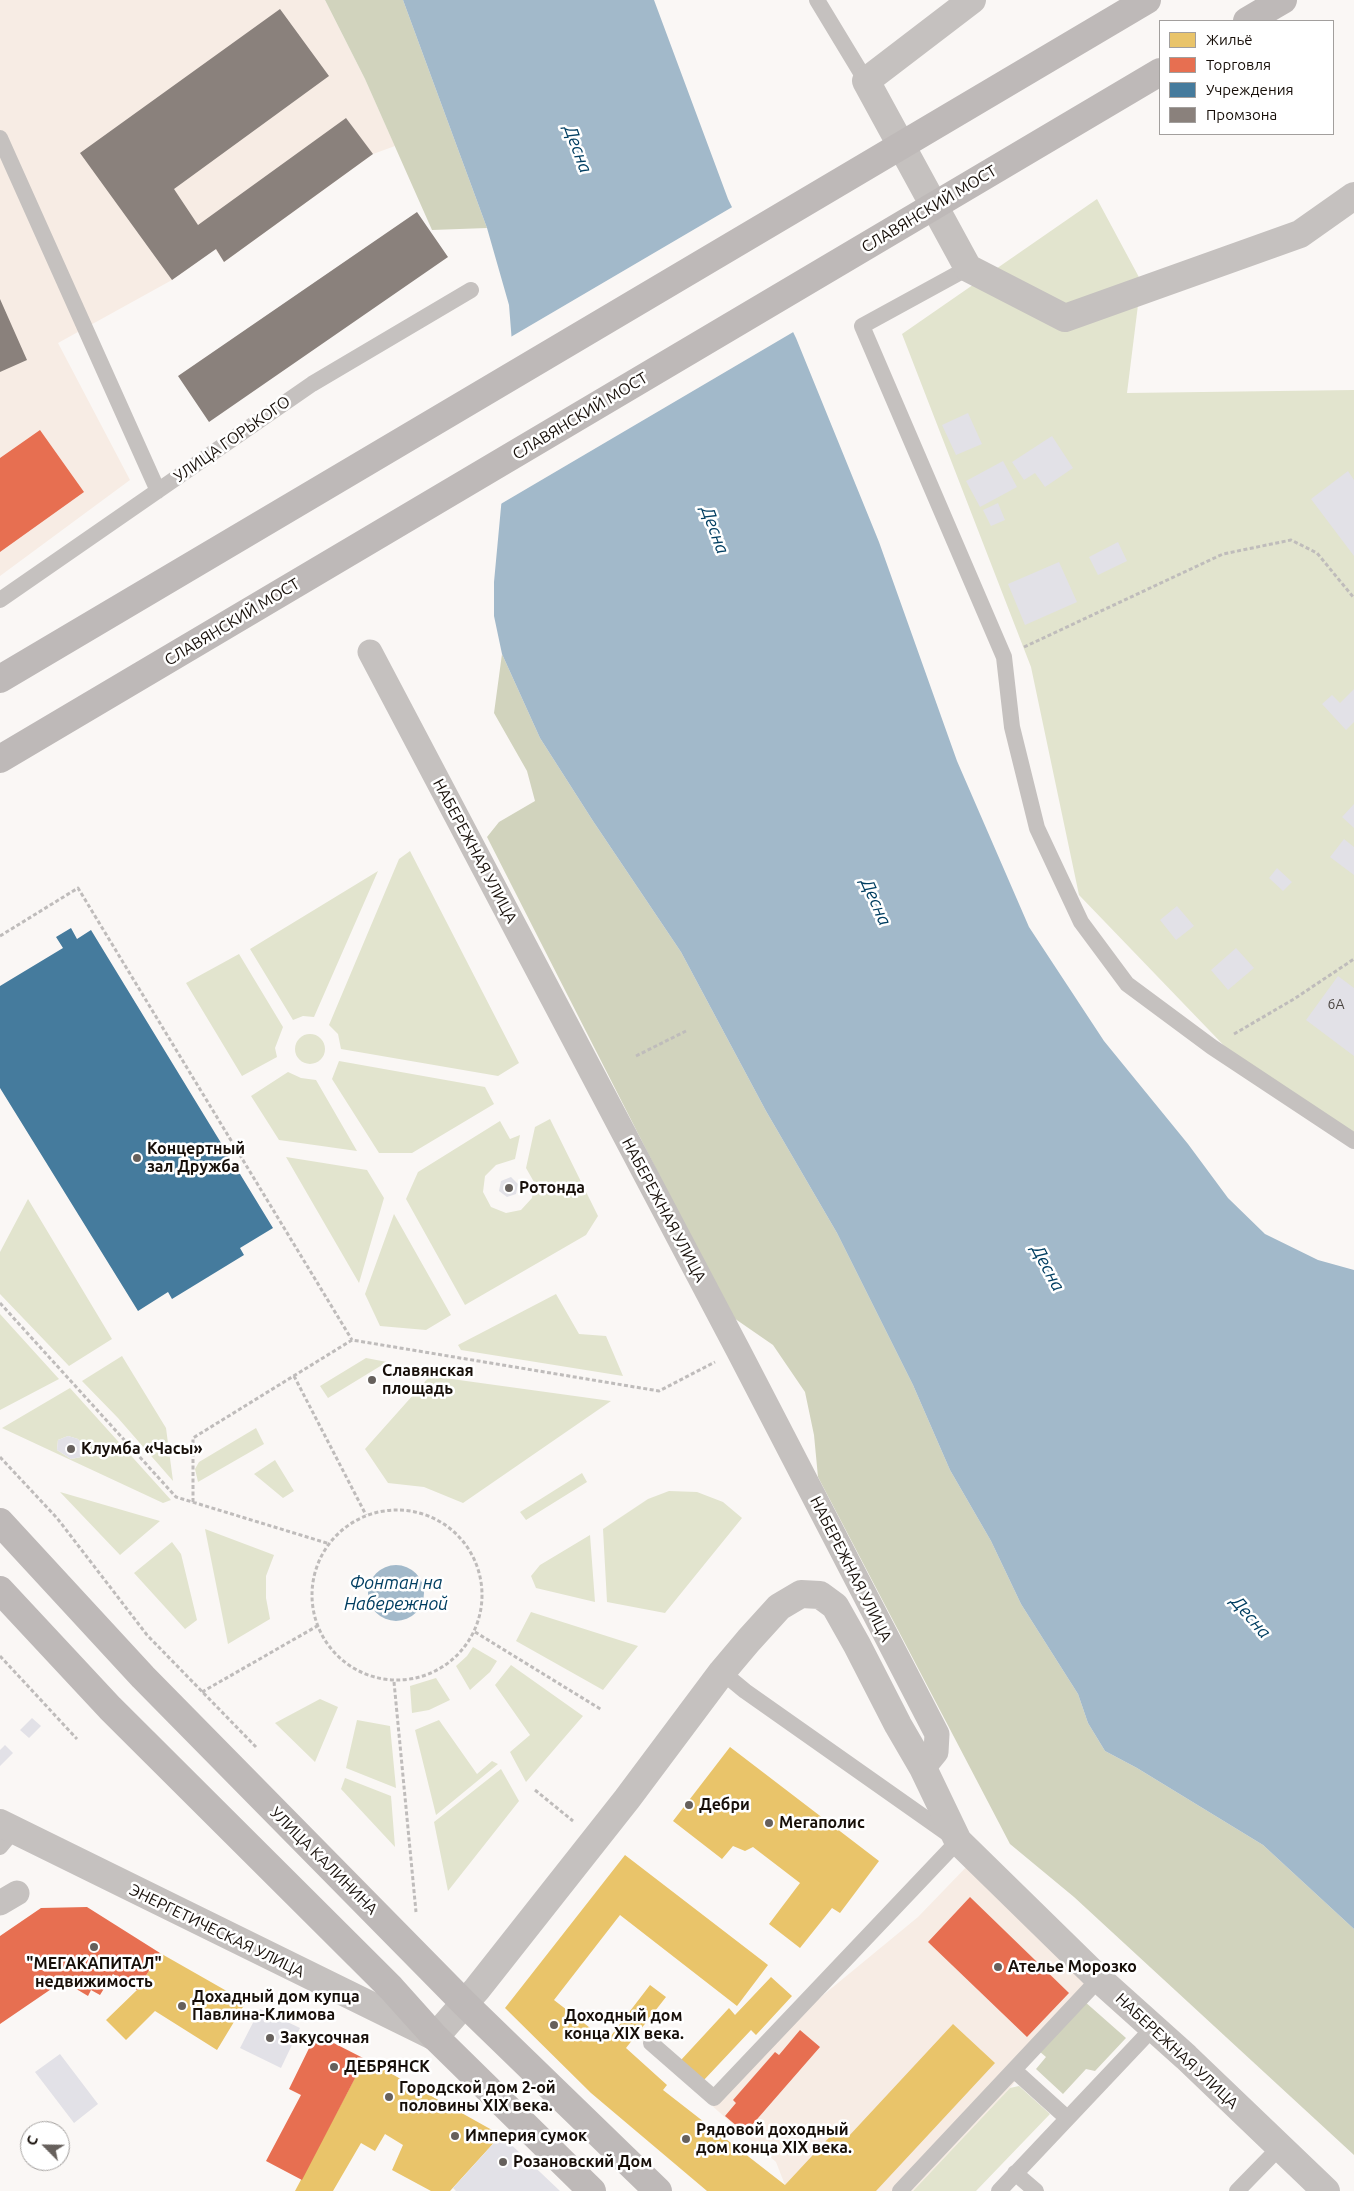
<!DOCTYPE html>
<html>
<head>
<meta charset="utf-8">
<style>
	body { margin:0 }
	#map { position:relative; width:1354px; height:2191px; overflow:hidden; background:#faf7f5; font-family:Ubuntu,sans-serif }
	canvas { display:block }
	.legend { position:absolute; left:1159px; top:20px; width:175px; height:115px; box-sizing:border-box; background:#fff; border:1px solid #a29f9d; margin:0; padding:6px 9px; list-style:none; font-size:15px; color:#170f09 }
	.legend li { display:flex; align-items:center; gap:10px; height:25px }
	.legend b { width:25px; border:1px solid #a29f9d }
	.north { position:absolute; left:20px; top:2121px; width:50px; height:50px; box-sizing:border-box; background:#fff; border:1px solid #a29f9d; border-radius:50%; rotate:293deg; font-size:14px; font-weight:700; line-height:20px; text-align:center; color:#170f09 }
	.north::after { content:''; display:block; margin:auto; width:18px; height:22px; background:#66605c; clip-path:polygon(50% 0,100% 100%,50% 72%,0 100%) }
</style>
</head>
<body>
<div id="map">
<canvas width="1354" height="2191"></canvas>
<ul class="legend">
<li><b style="height:14px;background:#e9c46a"></b>Жильё</li>
<li><b style="height:14px;background:#e76f51"></b>Торговля</li>
<li><b style="height:14px;background:#457b9d"></b>Учреждения</li>
<li><b style="height:14px;background:#8a817c"></b>Промзона</li>
</ul>
<div class="north">С</div>
</div>
<script>
const c = document.querySelector('canvas').getContext('2d');
c.lineJoin = 'round';
function paint(path, color) {
  c.fillStyle = color;
  c.fill(path, 'evenodd');
}
function shape(rows) {
  const path = new Path2D();
  for (const r of rows) {
    if (r.length === 3) {
      path.moveTo(r[0] + r[2], r[1]);
      path.arc(r[0], r[1], r[2], 0, 2 * Math.PI);
      continue;
    }
    path.moveTo(r[0], r[1]);
    for (let i = 2; i < r.length; i += 2) path.lineTo(r[i], r[i + 1]);
  }
  return path;
}
function trace(path, color, width, dash) {
  c.strokeStyle = color;
  c.lineWidth = width;
  c.lineCap = dash ? 'butt' : 'round';
  c.setLineDash(dash || []);
  c.stroke(path);
}
function label(font, color, halo, rows, align = 'center') {
  c.font = font + ' Ubuntu,sans-serif';
  c.lineWidth = 5;
  c.setLineDash([]);
  c.textBaseline = 'middle';
  c.strokeStyle = halo;
  c.fillStyle = color;
  for (const [text, x, y, turn = 0] of rows) {
    c.save();
    c.translate(x, y);
    c.rotate((+turn || 0) * Math.PI / 180);
    c.textAlign = isNaN(turn) ? turn : align;
    if (halo) c.strokeText(text, 0, 0);
    c.fillText(text, 0, 0);
    c.restore();
  }
}
paint(shape([
	[0,0,325,0,365,79,395,146,373,154,224,262,215,249,172,280,58,343,130,480,0,576],
	[972,1861,1103,1983,1039,2051,1010,2088,913,2191,780,2191,785,2185,776,2162,710,2104,816,2001,918,1917]
]), '#f7ece4');
paint(shape([
	[1097,199,1141,281,1127,393,1354,390,1354,1133,1234,1056,1079,895,1031,667,902,334],
	[410,851,519,1063,498,1076,341,1049,338,1034,329,1025,399,859],
	[378,871,314,1017,303,1016,293,1020,250,949],
	[239,954,283,1027,275,1048,277,1057,242,1076,186,983],
	[310,1049,15],
	[339,1061,485,1087,494,1104,412,1153,379,1153,332,1079],
	[288,1072,301,1078,316,1080,357,1151,279,1140,251,1096],
	[550,1119,598,1216,586,1235,465,1305,406,1199,418,1172,500,1121,510,1139,520,1135,515,1159,496,1165,485,1176,483,1192,491,1207,506,1213,521,1210,532,1198,534,1182,526,1168,535,1127],
	[286,1157,367,1170,384,1198,359,1283],
	[28,1199,112,1339,69,1366,0,1294,0,1252],
	[394,1214,451,1315,426,1330,380,1326,365,1294],
	[556,1294,579,1334,606,1336,623,1376,461,1350,458,1345],
	[0,1314,59,1379,0,1410],
	[122,1356,166,1428,173,1481,118,1418,82,1381],
	[366,1358,387,1362,328,1398,320,1386],
	[430,1376,611,1401,463,1503,424,1487,388,1483,365,1449],
	[70,1388,171,1500,163,1503,2,1428],
	[68,1436,78,1439,84,1447,81,1457,71,1459,57,1450,58,1440],
	[256,1428,264,1444,198,1482,195,1469,199,1462],
	[275,1460,294,1491,283,1498,254,1474],
	[582,1473,587,1482,526,1520,520,1512],
	[669,1491,697,1492,723,1502,742,1518,665,1613,607,1602,603,1529,648,1499],
	[60,1492,160,1521,120,1555],
	[205,1529,274,1555,266,1576,266,1598,270,1619,228,1644],
	[590,1535,595,1602,536,1588,531,1576,540,1565],
	[172,1542,181,1554,197,1620,185,1629,134,1573],
	[531,1612,638,1646,603,1690,516,1641],
	[473,1647,497,1661,490,1672,470,1690,456,1666,467,1656],
	[511,1665,583,1716,526,1782,510,1752,530,1735,495,1685],
	[436,1678,450,1700,429,1710,412,1713,410,1686],
	[320,1699,338,1707,315,1762,275,1723],
	[357,1720,390,1726,396,1788,346,1768],
	[439,1720,477,1774,492,1761,498,1764,436,1815,415,1730],
	[501,1769,519,1801,448,1891,434,1822],
	[345,1778,391,1796,395,1847,341,1789],
	[1019,2086,1050,2114,976,2191,913,2191,1010,2088]
]), '#e2e4ce');
paint(shape([
	[325,0,403,0,487,228,432,230,365,79],
	[502,654,540,738,593,821,681,952,766,1111,837,1233,913,1385,950,1470,991,1541,1021,1604,1078,1694,1088,1723,1105,1751,1137,1768,1263,1845,1354,1929,1354,2155,1074,1897,1010,1844,818,1477,814,1435,805,1392,773,1345,731,1316,487,837,499,822,535,801,527,771,494,713],
	[1084,2001,1126,2038,1095,2071,1086,2069,1063,2094,1036,2069,1046,2057,1039,2051]
]), '#d1d3bd');
paint(shape([
	[403,0,654,0,728,199,796,338,879,542,957,761,1029,927,1104,1041,1188,1144,1228,1198,1265,1234,1318,1260,1354,1270,1354,1929,1263,1845,1137,1768,1105,1751,1088,1723,1078,1694,1021,1604,991,1541,950,1470,913,1385,837,1233,766,1111,681,952,593,821,540,738,502,654,494,616,494,582,514,368,509,305,487,228],
	[396,1593,28]
]), '#a2b9ca');
paint(shape([
	[734,206,795,331,499,505,512,368,509,338]
]), '#faf7f5');
paint(shape([
	[730,1747,879,1861,840,1913,832,1908,800,1948,769,1924,800,1883,753,1847,745,1851,733,1846,722,1859,673,1821],
	[625,1855,768,1965,737,2006,620,1915,554,2000,607,2041,650,1985,666,1997,626,2048,667,2085,663,2090,785,2185,838,2128,848,2137,953,2024,995,2063,876,2191,707,2191,591,2093,505,2008],
	[160,1953,246,2002,217,2050,155,2011,126,2040,106,2020,137,1990],
	[771,1977,792,1996,756,2035,751,2030,703,2081,681,2060,729,2008,735,2015],
	[365,2059,501,2135,450,2191,431,2191,392,2170,403,2145,385,2134,375,2151,361,2143,333,2191,295,2191]
]), '#e9c46a');
paint(shape([
	[40,430,84,492,0,552,0,458],
	[970,1897,1069,1993,1027,2037,928,1942],
	[87,1907,160,1953,137,1990,113,1974,100,1995,91,1990,88,1996,63,1981,0,2024,0,1936,41,1908],
	[800,2030,820,2047,745,2133,725,2116,736,2103,733,2100,775,2052,779,2055],
	[316,2034,365,2059,302,2180,266,2161,301,2095,289,2089]
]), '#e76f51');
paint(shape([
	[71,928,77,939,91,930,273,1228,240,1248,244,1255,172,1299,168,1292,138,1311,0,1088,0,986,63,948,56,937]
]), '#457b9d');
paint(shape([
	[280,9,329,76,174,189,198,225,346,118,373,154,224,262,216,249,172,280,80,153],
	[417,212,448,257,209,422,178,376],
	[0,299,27,360,0,372]
]), '#8a817c');
paint(shape([
	[968,413,982,444,956,455,942,425],
	[1052,436,1073,468,1045,487,1035,473,1024,480,1012,462],
	[1003,461,1017,487,980,507,966,481],
	[1348,471,1354,480,1354,556,1311,499],
	[998,503,1005,520,991,526,983,510],
	[1118,542,1127,561,1098,575,1089,557],
	[1059,562,1077,602,1025,625,1008,584],
	[1354,689,1354,722,1346,730,1322,704,1332,695,1340,703],
	[1354,804,1354,828,1342,817],
	[1344,839,1354,847,1354,875,1330,857],
	[1277,868,1292,882,1283,891,1269,878],
	[1177,906,1194,926,1176,940,1160,920],
	[1236,948,1254,968,1228,990,1211,970],
	[1338,976,1354,988,1354,1056,1306,1020],
	[511,1177,518,1184,516,1194,507,1197,499,1191,501,1181],
	[68,1436,78,1439,84,1447,81,1457,71,1459,57,1450,58,1440],
	[32,1718,41,1726,29,1738,20,1730],
	[5,1745,13,1753,0,1766,0,1750],
	[260,2009,300,2028,281,2068,240,2048],
	[60,2054,98,2104,74,2123,35,2072],
	[501,2135,560,2191,456,2191,453,2188]
]), '#e2e1e7');
trace(shape([
	[1024,647,1223,554,1291,540,1317,553,1354,598],
	[0,936,78,888,352,1340],
	[1234,1034,1294,999,1354,959],
	[636,1056,686,1031],
	[0,1303,176,1497,330,1544],
	[294,1376,366,1515],
	[0,1457,57,1518,147,1635,256,1747],
	[193,1502,193,1438,352,1340,659,1391,715,1362],
	[397,1595,85],
	[475,1632,602,1710],
	[0,1656,77,1739],
	[394,1682,416,1912],
	[202,1692,319,1625],
	[535,1790,573,1821]
]), '#bfbcbb', 3, [4, 2.5]);
trace(shape([
	[817,0,866,81],
	[0,138,158,491],
	[968,268,862,326,1004,657,1012,727,1037,828,1081,922,1127,984,1212,1047,1354,1141],
	[0,600,312,384,471,290],
	[0,1847,14,1830],
	[651,2043,714,2098,958,1841,745,1691,722,1672],
	[1014,2070,1067,2118],
	[1015,2173,1036,2191],
	[900,2191,1099,1979],
	[999,2191,1153,2028],
	[1237,2191,1280,2147]
]), '#c5c1bf', 16);
trace(shape([
	[370,652,738,1350,937,1734,936,1752,923,1768],
	[0,1903,17,1893]
]), '#c5c1bf', 25);
trace(shape([
	[435,2037,477,1989,627,1799,722,1672,749,1640,779,1607,801,1594,820,1595,835,1606,857,1645,898,1725,923,1768,958,1841,1099,1979,1186,2057,1326,2191]
]), '#c5c1bf', 28);
trace(shape([
	[972,0,866,81,968,268,1065,318,1300,234,1354,196],
	[0,1823,435,2037]
]), '#c5c1bf', 28);
trace(shape([
	[1247,21,1283,0],
	[0,679,1147,0],
	[0,759,1160,72],
	[0,1522,143,1677,464,2003,658,2191],
	[0,1590,110,1708,391,1988,435,2037,592,2191]
]), '#beb9b8', 28);
for (const [x, y, r, color] of [
	[137,1158,5,"#66605c"],
	[509,1188,5,"#66605c"],
	[372,1380,5,"#66605c"],
	[71,1449,5,"#66605c"],
	[689,1805,5,"#66605c"],
	[769,1823,5,"#66605c"],
	[94,1947,5,"#66605c"],
	[998,1967,5,"#66605c"],
	[182,2006,5,"#66605c"],
	[554,2025,5,"#66605c"],
	[270,2038,5,"#66605c"],
	[334,2067,5,"#66605c"],
	[389,2097,5,"#66605c"],
	[455,2136,5,"#66605c"],
	[686,2139,5,"#66605c"],
	[503,2162,5,"#66605c"]
]) {
  const dot = new Path2D();
  dot.arc(x, y, r, 0, 2 * Math.PI);
  c.fillStyle = color;
  c.fill(dot);
  trace(dot, '#fff', 2);
}
label('14px', '#4a4440', null, [
	["6А",1336,1004]
]);
label('16px', '#170f09', '#fff', [
	["СЛАВЯНСКИЙ МОСТ",929,209,-31],
	["СЛАВЯНСКИЙ МОСТ",580,416,-31],
	["УЛИЦА ГОРЬКОГО",232,439,-35],
	["СЛАВЯНСКИЙ МОСТ",232,622,-31],
	["НАБЕРЕЖНАЯ УЛИЦА",475,851,62],
	["НАБЕРЕЖНАЯ УЛИЦА",664,1210,62],
	["НАБЕРЕЖНАЯ УЛИЦА",851,1569,63],
	["УЛИЦА КАЛИНИНА",324,1861,45],
	["ЭНЕРГЕТИЧЕСКАЯ УЛИЦА",217,1931,26],
	["НАБЕРЕЖНАЯ УЛИЦА",1177,2051,43]
]);
label('bold 16px', '#170f09', '#fff', [
	["Концертный",147,1149],
	["зал Дружба",147,1167],
	["Ротонда",519,1188],
	["Славянская",382,1371],
	["площадь",382,1389],
	["Клумба «Часы»",81,1449],
	["Дебри",699,1805],
	["Мегаполис",779,1823],
	["\"МЕГАКАПИТАЛ\"",94,1964,"center"],
	["недвижимость",94,1982,"center"],
	["Ателье Морозко",1008,1967],
	["Дохадный дом купца",192,1997],
	["Павлина-Климова",192,2015],
	["Доходный дом",564,2016],
	["конца XIX века.",564,2034],
	["Закусочная",280,2038],
	["ДЕБРЯНСК",344,2067],
	["Городской дом 2-ой",399,2088],
	["половины XIX века.",399,2106],
	["Рядовой доходный",696,2130],
	["дом конца XIX века.",696,2148],
	["Империя сумок",465,2136],
	["Розановский Дом",513,2162]
], 'left');
label('italic 18px', '#013e61', '#fff', [
	["Десна",578,149,70],
	["Десна",715,530,70],
	["Десна",876,902,66],
	["Десна",1048,1268,62],
	["Фонтан на",396,1583],
	["Набережной",396,1604],
	["Десна",1251,1617,49]
]);
</script>
</body>
</html>
